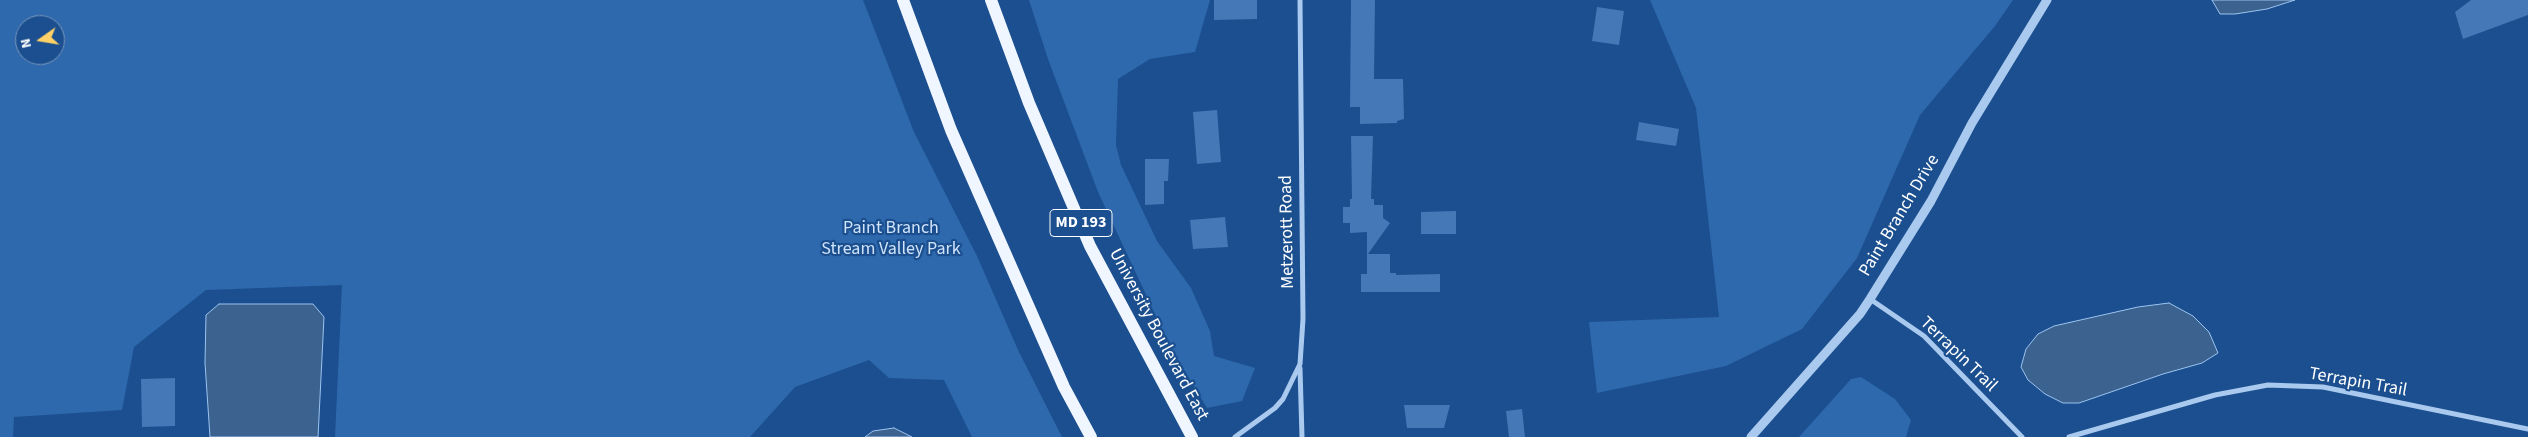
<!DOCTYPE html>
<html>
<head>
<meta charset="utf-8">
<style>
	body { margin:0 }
	#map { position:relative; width:2528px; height:437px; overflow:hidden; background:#1b4f8f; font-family:"Source Sans 3",sans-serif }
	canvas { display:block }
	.north { position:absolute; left:15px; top:15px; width:50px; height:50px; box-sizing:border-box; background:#1b4f8f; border:1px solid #7695bc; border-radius:50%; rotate:257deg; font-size:14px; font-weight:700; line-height:20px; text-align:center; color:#fff }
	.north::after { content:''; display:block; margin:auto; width:18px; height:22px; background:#ffd166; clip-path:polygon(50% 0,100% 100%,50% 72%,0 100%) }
</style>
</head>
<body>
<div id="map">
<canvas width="2528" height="437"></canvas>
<div class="north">N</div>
</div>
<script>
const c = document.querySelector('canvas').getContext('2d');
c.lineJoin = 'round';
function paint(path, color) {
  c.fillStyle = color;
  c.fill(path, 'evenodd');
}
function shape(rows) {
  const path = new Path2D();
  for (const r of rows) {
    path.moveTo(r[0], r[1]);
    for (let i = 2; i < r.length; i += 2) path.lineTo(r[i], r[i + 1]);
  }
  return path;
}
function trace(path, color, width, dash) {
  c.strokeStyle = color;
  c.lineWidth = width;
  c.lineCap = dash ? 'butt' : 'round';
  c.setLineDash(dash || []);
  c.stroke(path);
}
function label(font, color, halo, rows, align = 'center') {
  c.font = font + ' "Source Sans 3",sans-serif';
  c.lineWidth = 4.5;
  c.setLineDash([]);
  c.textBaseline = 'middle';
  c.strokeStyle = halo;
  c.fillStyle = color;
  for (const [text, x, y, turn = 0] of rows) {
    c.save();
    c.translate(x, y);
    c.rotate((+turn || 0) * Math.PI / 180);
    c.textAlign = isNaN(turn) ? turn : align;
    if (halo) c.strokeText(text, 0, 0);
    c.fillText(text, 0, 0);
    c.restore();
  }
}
paint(shape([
	[0,0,863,0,914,132,977,256,1018,350,1062,437,972,437,944,380,889,378,869,360,795,387,750,437,335,437,342,285,206,290,134,347,122,410,14,417,13,437,0,437],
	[25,25,55,25,55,55,25,55],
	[1029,0,1210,0,1195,52,1150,59,1118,79,1116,145,1121,165,1157,241,1191,288,1210,331,1214,356,1255,368,1242,401,1207,408,1171,348,1098,192,1048,59],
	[1650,0,2013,0,1995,26,1920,115,1857,258,1802,329,1726,366,1597,393,1589,322,1719,317,1696,108],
	[1861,377,1895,399,1911,420,1906,437,1799,437,1851,379]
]), '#2e69ad');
const water = shape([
	[2212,0,2295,0,2267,9,2235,14,2220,14,2212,0],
	[2169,303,2193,316,2209,332,2218,353,2202,363,2163,374,2079,403,2063,403,2045,394,2028,380,2021,367,2026,349,2038,334,2054,326,2138,307,2169,303],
	[219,304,313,304,324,317,318,437,210,437,205,363,206,315,219,304],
	[894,428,912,437,865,437,873,431,894,428]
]);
paint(water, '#3c6290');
trace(water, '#9cc4f0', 1);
paint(shape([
	[1214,0,1257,0,1257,19,1214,20],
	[1351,0,1375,0,1374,79,1403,79,1404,119,1397,121,1397,123,1360,124,1360,107,1350,107],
	[2471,0,2528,0,2528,15,2463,39,2455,12],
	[1597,7,1624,11,1619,45,1592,41],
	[1217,110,1221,162,1197,164,1193,112],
	[1639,122,1679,129,1676,146,1636,140],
	[1351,136,1373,136,1371,199,1374,199,1374,205,1383,205,1383,218,1390,223,1368,254,1390,254,1390,273,1396,273,1396,275,1440,274,1440,292,1361,292,1361,274,1367,274,1367,232,1350,233,1350,223,1343,223,1343,207,1350,207,1350,199,1352,199],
	[1145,159,1169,159,1168,181,1164,181,1164,204,1145,205],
	[1456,211,1456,234,1421,234,1421,212],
	[1225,217,1228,247,1193,249,1190,220],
	[175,378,175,426,142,427,141,379],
	[1404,405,1450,405,1444,428,1407,428],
	[1522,409,1525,437,1509,437,1506,411]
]), '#4478b7');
trace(shape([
	[1870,299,1924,336,2022,437],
	[1300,368,1302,437],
	[1235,437,1275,408,1283,399,1300,364,1303,319,1300,0],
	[2069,437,2215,395,2268,385,2323,387,2528,429]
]), '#a9c9ee', 5);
trace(shape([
	[1751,437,1860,314,1870,299,1931,201,1972,123,2047,0]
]), '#a9c9ee', 9);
trace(shape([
	[903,0,951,130,1064,387,1091,437],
	[991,0,1029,103,1090,246,1192,437]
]), '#f0f6ff', 12);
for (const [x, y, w] of [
	[1081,223,62]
]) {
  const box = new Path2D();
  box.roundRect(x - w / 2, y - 13.5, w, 27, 4);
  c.fillStyle = '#1b4f8f';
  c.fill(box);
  trace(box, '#fff', 1);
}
label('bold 16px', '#fff', null, [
	["MD 193",1081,223]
]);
label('18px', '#fff', '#1b4f8f', [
	["Paint Branch Drive",1900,216,-59],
	["Metzerott Road",1288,232,-91],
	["University Boulevard East",1158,335,62],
	["Terrapin Trail",1958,355,44],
	["Terrapin Trail",2358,383,10]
]);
label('18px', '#cfe3fa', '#1b4f8f', [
	["Paint Branch",891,229],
	["Stream Valley Park",891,250]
]);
</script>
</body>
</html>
